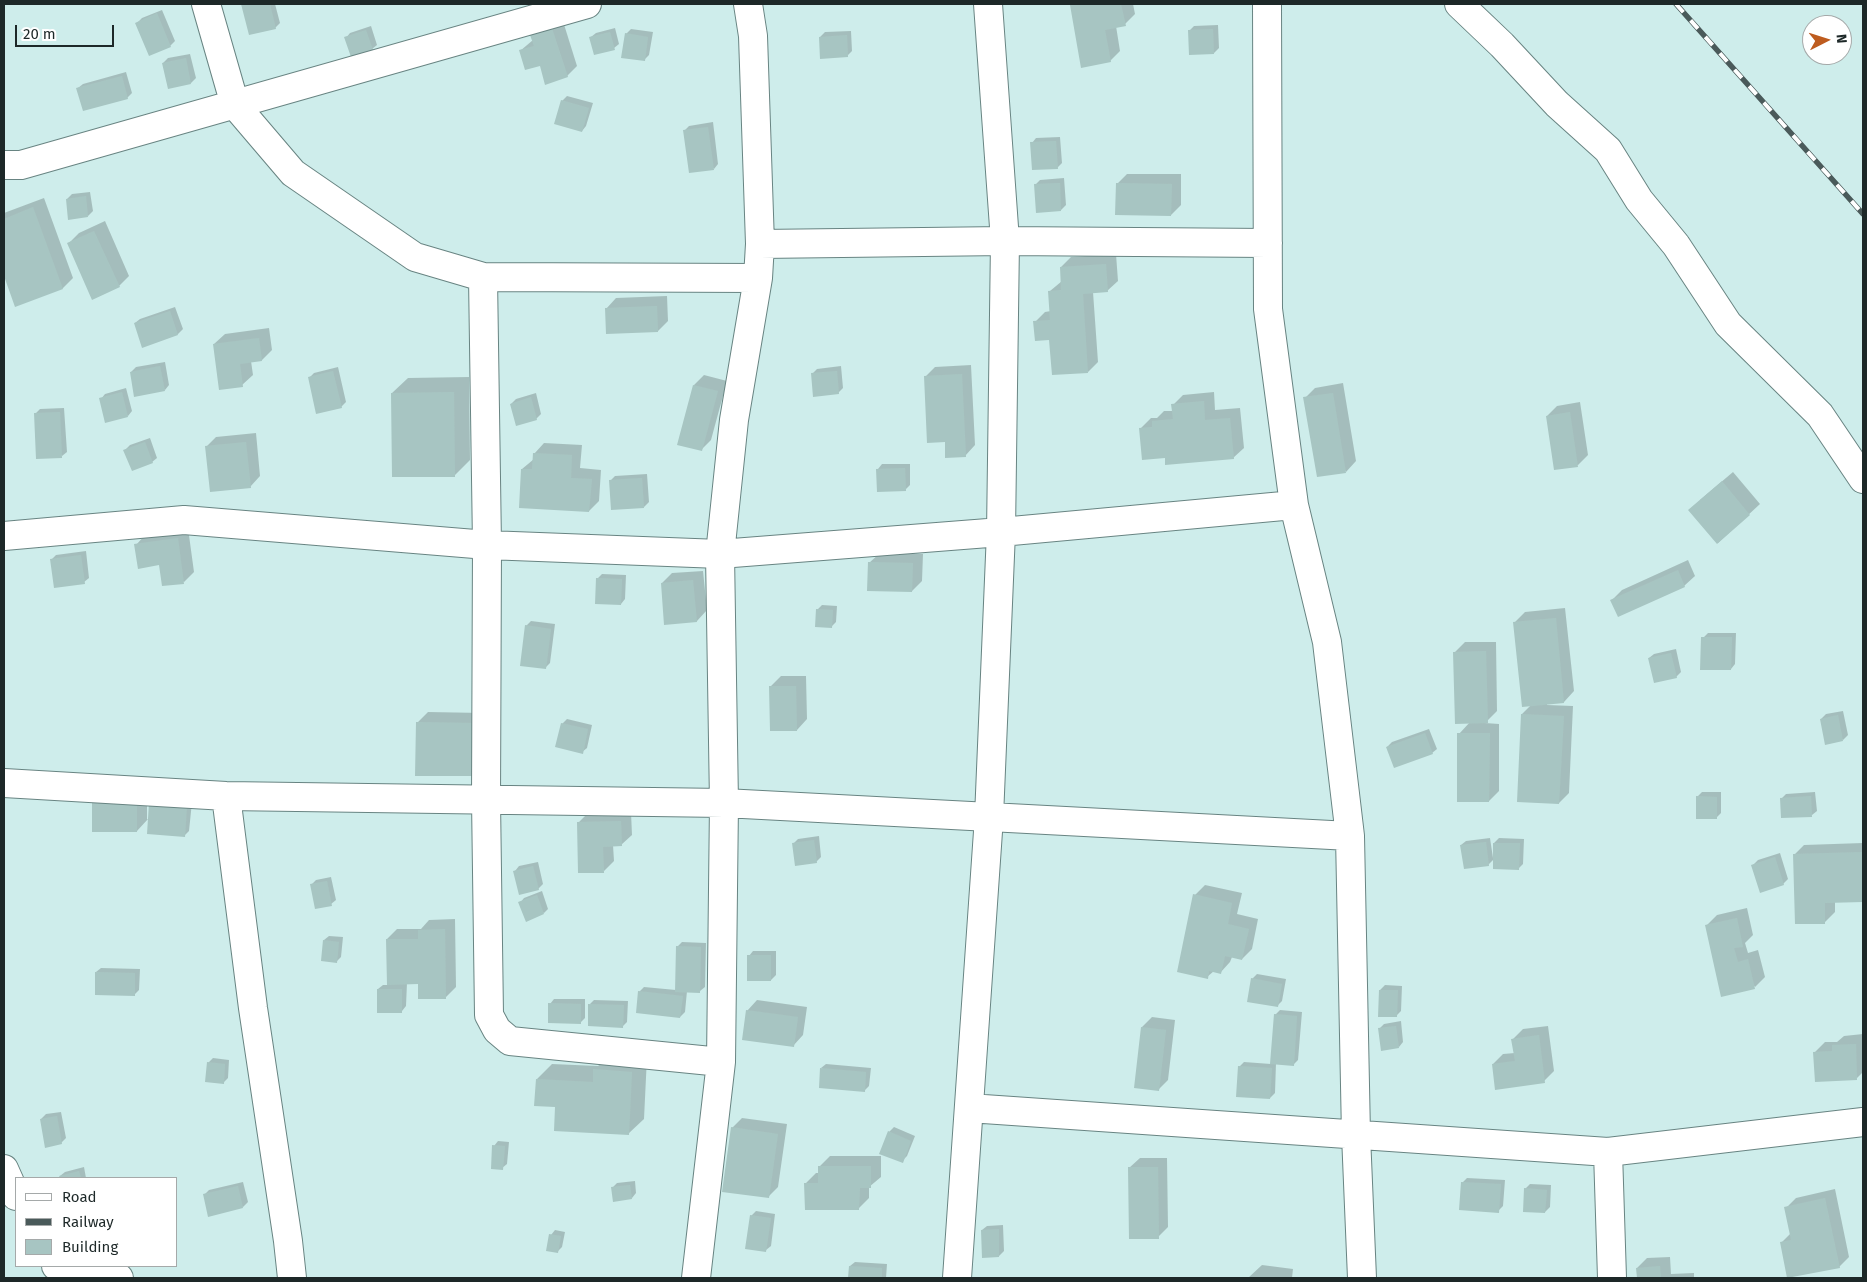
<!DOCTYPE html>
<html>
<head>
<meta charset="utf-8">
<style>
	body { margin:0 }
	#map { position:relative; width:1867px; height:1282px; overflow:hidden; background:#ceedeb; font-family:"Fira Sans",sans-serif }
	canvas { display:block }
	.frame { position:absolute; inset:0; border:5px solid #1d2828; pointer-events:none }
	.legend { position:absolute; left:15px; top:1177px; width:162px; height:90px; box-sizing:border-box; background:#fff; border:1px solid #a5a9a9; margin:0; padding:6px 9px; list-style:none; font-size:15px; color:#1d2828 }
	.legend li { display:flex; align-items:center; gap:10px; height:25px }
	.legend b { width:25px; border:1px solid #a5a9a9 }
	.north { position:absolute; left:1802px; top:15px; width:50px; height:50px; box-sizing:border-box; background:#fff; border:1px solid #a5a9a9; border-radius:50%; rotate:85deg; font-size:14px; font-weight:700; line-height:20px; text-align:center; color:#1d2828 }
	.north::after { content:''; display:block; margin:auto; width:18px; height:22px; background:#be5c1f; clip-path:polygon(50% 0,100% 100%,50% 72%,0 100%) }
	.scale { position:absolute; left:15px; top:25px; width:99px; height:22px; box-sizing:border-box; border:2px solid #1d2828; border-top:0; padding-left:6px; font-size:15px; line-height:18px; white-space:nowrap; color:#1d2828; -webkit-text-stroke:4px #fff; paint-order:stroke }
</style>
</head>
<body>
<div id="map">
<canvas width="1867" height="1282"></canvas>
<div class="frame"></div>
<ul class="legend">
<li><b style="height:6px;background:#fff"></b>Road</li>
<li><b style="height:6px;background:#4a5a5a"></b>Railway</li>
<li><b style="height:14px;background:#a7c5c2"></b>Building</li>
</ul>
<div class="north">N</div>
<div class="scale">20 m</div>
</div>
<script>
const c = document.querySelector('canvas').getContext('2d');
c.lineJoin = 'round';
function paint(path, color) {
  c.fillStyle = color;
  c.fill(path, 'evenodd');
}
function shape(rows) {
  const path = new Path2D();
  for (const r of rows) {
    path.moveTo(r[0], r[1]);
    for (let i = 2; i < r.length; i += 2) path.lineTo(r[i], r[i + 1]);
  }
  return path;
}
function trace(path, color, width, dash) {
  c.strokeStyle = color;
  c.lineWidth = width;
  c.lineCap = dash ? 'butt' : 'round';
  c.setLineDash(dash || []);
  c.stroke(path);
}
paint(shape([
	[243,4,275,4,280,23,275,28,250,34],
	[1073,4,1133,4,1135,14,1125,24,1116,26,1120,51,1110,61,1071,6],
	[162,10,175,41,170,46,137,23,142,18],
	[562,18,577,66,567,76,540,64,520,51,533,40,532,35,542,25],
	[1218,25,1219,48,1214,53,1189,31,1194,26],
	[371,26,377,45,372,49,346,38,350,33],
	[615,28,619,44,614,48,591,37,596,33],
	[631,29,653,32,649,55,644,60,626,34],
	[851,31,852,51,847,56,820,37,825,32],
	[190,54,196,78,191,83,169,88,163,63,168,58],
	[126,72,132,93,127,98,78,88,83,84],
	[567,96,593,103,586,126,582,131,562,101],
	[713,122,718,164,714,169,684,131,689,126],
	[1060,137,1062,163,1057,168,1032,143,1036,138],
	[1127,174,1181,174,1181,205,1171,215,1117,184],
	[1064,178,1066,205,1061,210,1035,185,1040,180],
	[90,192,93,211,88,216,67,199,72,194],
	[44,198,73,278,63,288,16,305,4,272,4,213],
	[105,221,129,276,119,286,69,243,79,233],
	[1116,254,1118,281,1107,291,1093,292,1098,362,1088,372,1050,339,1035,322,1045,312,1051,311,1050,291,1062,281,1061,267,1071,257],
	[667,296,668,321,658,331,606,309,616,298],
	[175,307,183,329,178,334,143,346,135,323,140,319],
	[269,328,272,350,262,360,251,361,253,375,242,385,214,344,225,334],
	[165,362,169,385,165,390,131,372,136,367],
	[971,365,975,445,965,456,946,441,925,377,935,367],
	[841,366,843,388,838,393,812,374,817,369],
	[338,367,346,402,341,407,309,378,314,373],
	[704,375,727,381,711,440,701,450,694,385],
	[469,377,470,460,455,475,392,393,408,378],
	[1343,383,1356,461,1346,472,1305,398,1315,388],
	[126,388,132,411,128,416,101,399,105,394],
	[1214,392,1215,410,1240,408,1244,448,1233,458,1166,457,1141,428,1151,418,1157,418,1164,411,1173,411,1173,405,1183,395],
	[536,393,541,414,536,419,511,404,516,399],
	[1580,402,1588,455,1578,465,1555,469,1547,416,1557,406],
	[64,408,67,452,62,456,35,414,40,409],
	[256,433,260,476,250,487,206,447,216,437],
	[150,438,157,458,152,462,125,450,130,445],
	[544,443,582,445,580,468,601,470,599,501,589,511,522,469,534,459,534,454],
	[882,464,910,464,910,485,905,490,878,469],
	[1733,472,1760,504,1718,543,1700,500],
	[647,474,649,502,644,507,610,481,615,476],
	[188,528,194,572,184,582,136,545,146,534],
	[86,551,89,578,84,582,51,560,56,555],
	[880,553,923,554,922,581,912,591,869,563],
	[1688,560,1695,576,1684,586,1612,600,1622,590],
	[703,571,707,610,697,621,666,624,662,583,672,573],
	[602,574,626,575,625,599,621,604,597,579],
	[822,605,837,606,836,622,831,627,817,610],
	[1565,608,1574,691,1564,702,1547,703,1547,705,1573,706,1569,793,1559,803,1522,714,1531,705,1515,622,1525,612],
	[531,621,555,624,550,663,545,668,526,626],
	[1708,633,1736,633,1735,664,1731,669,1703,638],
	[1465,642,1496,642,1497,711,1485,723,1499,724,1499,791,1489,801,1459,734,1470,722,1454,653],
	[1676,649,1681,672,1676,677,1649,658,1654,654],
	[781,676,806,676,807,719,797,730,770,687],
	[1843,711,1848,735,1843,740,1821,719,1826,714],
	[428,712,484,713,484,765,417,723],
	[567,719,592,725,587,748,582,752,562,724],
	[1429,729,1437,749,1432,753,1387,747,1392,742],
	[147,792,147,819,148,819,137,831,94,831],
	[1702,792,1721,792,1721,813,1716,818,1697,797],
	[1815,792,1817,811,1812,815,1781,799,1786,794],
	[155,799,192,802,189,831,185,835],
	[631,812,632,835,621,845,613,845,614,861,604,871,578,823,588,813],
	[819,836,821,857,816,862,794,843,798,839],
	[1490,838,1493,858,1494,858,1494,843,1499,838,1524,839,1523,864,1519,868,1494,859,1488,865,1461,845,1466,841],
	[1863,843,1863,901,1835,901,1835,912,1825,922,1794,855,1804,845],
	[1780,853,1788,879,1783,884,1753,865,1758,860],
	[538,862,543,884,538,889,515,871,519,866],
	[331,877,336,900,331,904,311,885,316,880],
	[1205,885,1242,893,1237,914,1258,919,1252,949,1242,959,1232,957,1230,962,1220,973,1214,971,1207,977,1195,895],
	[542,891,548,909,544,913,520,903,524,898],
	[1747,908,1753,935,1745,943,1748,953,1758,950,1765,977,1755,987,1707,925,1717,915],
	[455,919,456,987,446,997,419,983,407,983,406,1006,402,1011,378,989,383,985,388,985,387,939,397,929,421,929,429,920],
	[329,936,343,937,341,957,336,962,324,940],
	[682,942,706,943,705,987,700,991,687,991,685,1012,680,1017,639,992,644,987,676,990,677,947],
	[753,951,776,951,776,975,771,980,749,956],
	[101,968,140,969,139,990,134,995,96,972],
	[1257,974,1286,979,1282,1001,1277,1006,1252,979],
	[1385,985,1402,986,1401,1011,1396,1016,1380,990],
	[554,999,585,999,585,1018,580,1023,550,1004],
	[594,1000,628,1001,627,1022,623,1026,590,1004],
	[757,1000,807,1007,803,1035,793,1046,747,1011],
	[1280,1010,1302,1012,1298,1060,1293,1065,1276,1063,1275,1093,1270,1098,1239,1067,1244,1062,1271,1064,1275,1015],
	[1152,1017,1175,1020,1168,1080,1158,1090,1142,1027],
	[1401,1021,1403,1042,1399,1047,1379,1029,1384,1024],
	[1548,1026,1554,1071,1544,1081,1493,1064,1503,1054,1515,1053,1513,1039,1523,1029],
	[1863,1034,1863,1072,1857,1078,1814,1053,1825,1042,1837,1042,1844,1036],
	[610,1055,647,1057,644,1119,628,1134,556,1106,537,1079,552,1064,598,1066],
	[213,1058,229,1060,228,1078,223,1083,208,1063],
	[826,1064,871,1068,869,1086,864,1091,821,1068],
	[61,1112,66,1138,61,1143,41,1119,46,1114],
	[742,1118,787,1124,778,1187,768,1197,732,1128],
	[894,1127,915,1136,907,1156,902,1161,889,1132],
	[498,1141,509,1142,507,1164,502,1168,494,1146],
	[830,1156,881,1156,881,1177,869,1187,869,1198,859,1208,806,1183,816,1173,819,1173,820,1166],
	[1140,1158,1167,1158,1168,1227,1158,1237,1129,1168],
	[84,1167,86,1178,61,1178,60,1176,65,1172],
	[1467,1178,1505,1180,1503,1206,1498,1211,1462,1183],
	[635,1181,636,1193,632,1198,612,1188,617,1183],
	[243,1182,248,1202,243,1207,204,1195,209,1190],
	[1530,1184,1551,1185,1550,1207,1545,1212,1525,1189],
	[1835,1189,1849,1257,1839,1267,1781,1243,1791,1233,1786,1208,1796,1198],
	[756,1211,775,1214,771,1246,766,1250,751,1216],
	[1003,1225,1004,1251,999,1256,982,1230,987,1226],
	[555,1230,565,1232,562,1247,557,1252,551,1235],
	[1670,1257,1671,1274,1694,1273,1694,1278,1638,1278,1637,1268,1647,1258],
	[855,1262,887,1264,886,1278,850,1278,850,1266],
	[1262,1265,1293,1269,1292,1278,1248,1278]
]), '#0003');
paint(shape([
	[241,4,270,4,276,29,249,35],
	[1077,4,1121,4,1126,26,1105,30,1111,62,1081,68,1070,5],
	[157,13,171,47,149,56,135,23],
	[552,28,568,77,545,85,540,66,525,70,519,50,534,46,530,35],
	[1213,29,1214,54,1189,55,1188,30],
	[366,30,373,50,351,57,344,37],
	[610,32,615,50,594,55,589,37],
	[625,33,648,37,645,61,621,58],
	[847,35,848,57,820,59,819,37],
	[186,58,191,84,168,89,162,63],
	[122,76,128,99,83,111,76,88],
	[561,100,589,108,582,132,554,124],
	[708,127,714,170,689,173,683,130],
	[1056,141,1058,169,1032,170,1030,142],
	[1060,183,1061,211,1036,213,1034,184],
	[1116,183,1172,184,1171,216,1115,215],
	[86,196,88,217,68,220,66,199],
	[33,207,63,289,15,307,4,276,4,219],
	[94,231,120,287,92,300,67,243],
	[1106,264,1108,292,1083,294,1088,373,1052,375,1049,340,1035,341,1033,321,1050,320,1048,291,1061,290,1060,267],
	[657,306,658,332,606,334,605,308],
	[170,311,178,335,142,348,134,323],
	[259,338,262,361,240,364,243,387,219,390,213,344],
	[160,366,165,391,134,397,130,372],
	[333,371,342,408,316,414,308,377],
	[837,371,839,394,813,397,811,373],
	[962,374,966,457,945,458,945,442,927,443,924,376],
	[693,385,718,391,702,451,677,445],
	[122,392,128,417,105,423,99,398],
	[454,392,455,477,392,477,391,393],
	[1333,393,1346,473,1317,477,1303,397],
	[531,397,537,420,516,426,510,404],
	[1204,401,1205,420,1230,418,1234,459,1165,465,1165,458,1142,460,1139,428,1152,427,1152,421,1173,419,1171,404],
	[60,412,62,458,36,459,34,413],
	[1570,412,1578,467,1554,470,1546,416],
	[145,442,153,463,132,471,123,450],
	[246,442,251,488,210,492,205,446],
	[533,453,572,455,571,478,592,479,589,512,519,508,521,469,532,469],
	[905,468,906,491,877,492,876,469],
	[642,478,644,508,611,510,609,480],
	[1722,481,1750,515,1717,544,1688,510],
	[178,538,184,584,162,586,159,565,138,569,134,544],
	[81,555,85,584,54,588,50,559],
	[868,562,913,563,912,592,867,591],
	[1678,570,1685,587,1618,617,1610,600],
	[596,578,622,579,621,605,595,604],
	[693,580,697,622,664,625,661,583],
	[816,609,833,610,832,628,815,627],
	[1556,618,1564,703,1522,707,1513,622],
	[525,625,551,629,546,669,520,666],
	[1701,637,1732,637,1731,670,1700,670],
	[1486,651,1488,723,1455,724,1453,652],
	[1671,653,1677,678,1654,683,1648,658],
	[769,686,796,686,797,731,770,731],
	[1521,714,1564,716,1559,804,1517,802],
	[1838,715,1843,741,1825,745,1820,719],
	[416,722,475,723,474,776,415,776],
	[561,723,588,729,583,754,555,747],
	[1425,733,1433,754,1394,768,1386,747],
	[1457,733,1490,733,1489,802,1457,802],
	[1696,796,1717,797,1717,819,1696,819],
	[1811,796,1812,817,1781,818,1780,798],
	[92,802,137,802,137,832,92,832],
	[149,803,187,806,185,837,147,834],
	[621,821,622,846,603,847,604,873,578,873,577,822],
	[814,840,817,863,795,866,792,843],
	[1486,842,1489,866,1464,869,1460,845],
	[1493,843,1520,843,1519,870,1493,869],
	[1863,852,1863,902,1825,903,1825,924,1795,924,1793,854],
	[1775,857,1784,885,1760,893,1751,865],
	[533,866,539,890,519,895,513,871],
	[327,881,332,906,315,909,310,884],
	[1193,894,1232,903,1228,924,1249,929,1242,960,1225,956,1221,974,1209,971,1208,979,1177,972],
	[537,895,544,914,526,922,518,902],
	[1737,918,1743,947,1734,948,1738,962,1748,959,1755,989,1721,997,1705,925],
	[445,929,446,999,418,999,418,984,387,985,386,939,418,939,418,930],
	[323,940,339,942,337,963,321,961],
	[676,946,701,947,700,993,675,992],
	[747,955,771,955,771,981,747,981],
	[95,972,135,973,135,996,95,995],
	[1251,978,1282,984,1278,1007,1247,1002],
	[377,989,402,989,402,1013,377,1013],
	[1379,990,1398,990,1397,1017,1378,1017],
	[638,991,683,996,680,1018,636,1013],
	[548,1003,581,1004,581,1024,548,1023],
	[588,1004,624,1005,623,1028,588,1026],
	[746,1010,798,1017,794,1047,742,1040],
	[1274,1014,1297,1016,1294,1066,1270,1064],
	[1396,1026,1399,1048,1381,1051,1378,1028],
	[1141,1027,1166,1030,1159,1091,1134,1088],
	[1539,1035,1545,1083,1495,1090,1492,1064,1515,1061,1511,1039],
	[1856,1044,1857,1080,1815,1082,1813,1052,1832,1051,1832,1045],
	[207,1062,225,1064,224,1084,205,1082],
	[1238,1066,1272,1068,1270,1099,1236,1097],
	[820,1068,866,1072,865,1092,819,1088],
	[593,1069,632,1072,629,1135,554,1131,555,1107,534,1106,536,1079,593,1082],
	[57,1116,62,1144,45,1148,40,1119],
	[731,1127,778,1134,769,1198,722,1192],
	[888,1131,911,1141,903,1163,879,1154],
	[492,1145,505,1146,503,1170,491,1169],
	[818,1166,871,1166,871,1188,860,1188,859,1210,805,1210,804,1183,818,1183],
	[1128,1167,1158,1167,1159,1239,1129,1239],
	[79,1171,81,1178,60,1178,59,1176],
	[1461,1182,1501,1184,1499,1213,1459,1210],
	[630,1185,632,1199,613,1202,611,1187],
	[238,1186,243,1208,208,1217,203,1194],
	[1524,1188,1547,1190,1545,1213,1523,1212],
	[1825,1198,1840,1268,1787,1278,1780,1242,1791,1240,1784,1207],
	[750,1215,771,1218,766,1252,745,1249],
	[999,1229,999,1257,982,1258,981,1230],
	[549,1234,561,1236,558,1253,546,1251],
	[849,1266,882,1268,882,1278,848,1278],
	[1660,1266,1661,1278,1637,1278,1636,1268]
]), '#a7c5c2');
const minor = shape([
	[206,4,235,105,293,173,415,257,483,277,758,278],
	[1267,4,1268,309,1294,505,1327,642,1350,836,1356,1135,1362,1278],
	[1459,4,1502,45,1557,104,1608,150,1639,200,1676,245,1728,324,1820,415,1863,479],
	[4,165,21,165,587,4],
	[760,244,1005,241,1268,243],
	[483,277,487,545,486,800,489,1015,497,1030,510,1041,721,1062],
	[4,536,184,520,487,545,720,554,1001,532,1294,505],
	[4,783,226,796,724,803,1350,836],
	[226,796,253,1008,288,1241,292,1278],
	[969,1108,1608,1152,1863,1122],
	[1608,1152,1612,1278],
	[4,1169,16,1196],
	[56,1266,119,1278],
	[696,1278,721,1062,724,803,720,554,734,420,758,278,760,244,753,36,748,4],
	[957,1278,989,817,1001,532,1005,241,988,4]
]);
trace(minor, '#688482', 30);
trace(minor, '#fff', 28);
const rail = shape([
	[1676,4,1863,214]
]);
trace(rail, '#4a5a5a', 5.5);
trace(rail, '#fff', 4, [11]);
</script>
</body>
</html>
